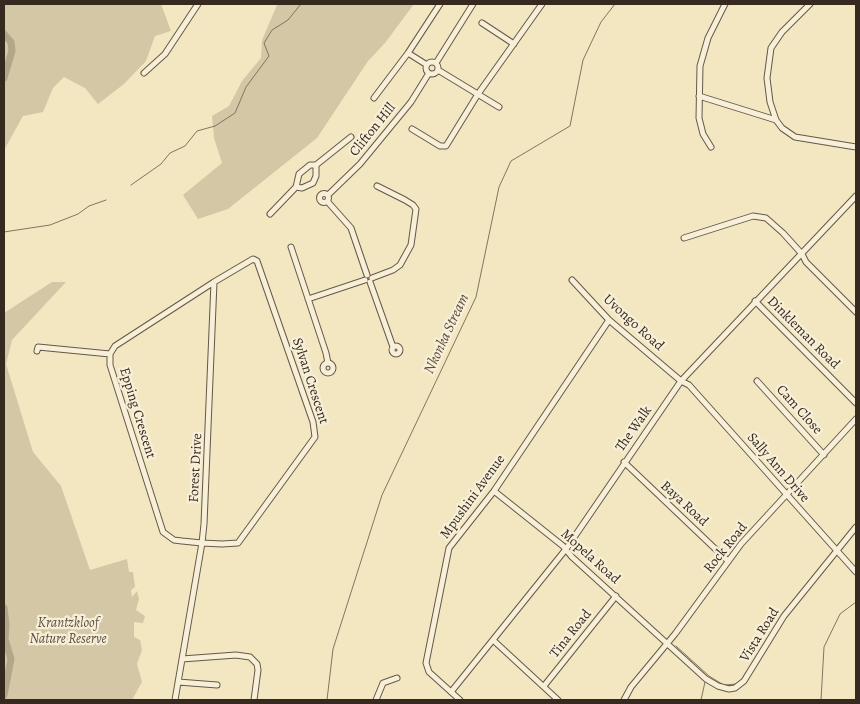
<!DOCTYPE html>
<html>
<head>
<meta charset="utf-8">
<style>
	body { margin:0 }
	#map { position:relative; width:860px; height:704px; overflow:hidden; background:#f3e7c2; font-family:Alegreya,serif }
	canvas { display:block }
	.frame { position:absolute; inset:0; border:5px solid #362920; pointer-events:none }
</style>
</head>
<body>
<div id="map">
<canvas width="860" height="704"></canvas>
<div class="frame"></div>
</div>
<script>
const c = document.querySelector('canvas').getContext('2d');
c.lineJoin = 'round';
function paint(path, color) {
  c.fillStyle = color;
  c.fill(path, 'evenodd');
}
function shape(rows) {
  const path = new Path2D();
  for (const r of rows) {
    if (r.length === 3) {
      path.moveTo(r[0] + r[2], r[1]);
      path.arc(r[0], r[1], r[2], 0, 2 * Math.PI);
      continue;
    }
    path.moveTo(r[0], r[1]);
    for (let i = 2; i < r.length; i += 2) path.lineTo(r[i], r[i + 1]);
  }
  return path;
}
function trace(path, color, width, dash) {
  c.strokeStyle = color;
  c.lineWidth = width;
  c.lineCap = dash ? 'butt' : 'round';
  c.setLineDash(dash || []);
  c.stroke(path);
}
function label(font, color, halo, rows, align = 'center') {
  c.font = font + ' Alegreya,serif';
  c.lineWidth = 4.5;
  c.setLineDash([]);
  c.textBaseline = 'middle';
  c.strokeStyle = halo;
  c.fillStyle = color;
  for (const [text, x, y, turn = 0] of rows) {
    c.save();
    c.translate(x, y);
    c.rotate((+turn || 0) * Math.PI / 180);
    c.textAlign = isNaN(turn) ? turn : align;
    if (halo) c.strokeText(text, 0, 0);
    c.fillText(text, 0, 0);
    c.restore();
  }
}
paint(shape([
	[4,4,161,4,171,31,155,36,146,61,124,84,98,104,85,88,64,77,53,88,43,112,23,116,4,150],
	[414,4,385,43,368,61,317,138,228,209,198,219,183,195,222,163,214,138,212,116,229,106,242,81,261,58,262,40,277,5],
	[52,282,66,282,12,340,6,364,33,452,61,486,90,570,127,559,129,572,133,572,135,587,131,590,132,597,137,591,139,599,136,610,145,616,143,623,134,622,134,637,140,640,142,650,137,664,142,682,132,700,4,700,4,313]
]), '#d3c7a6');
trace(shape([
	[131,185,161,164,170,153,185,146,197,131,215,126,235,113,246,87,269,56,264,43,272,30,288,20,301,4],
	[4,232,50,225,78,214,89,206,106,200],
	[676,646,709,676,722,684],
	[741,680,747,671],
	[725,685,736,684],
	[327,700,333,649,382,495,476,297,499,187,511,161,570,126,583,60,601,22,615,4],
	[701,700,705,682],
	[821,700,824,647,840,614,856,602]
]), '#817460', 1);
trace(shape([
	[4,34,11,42,12,51,4,78],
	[4,608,6,625,5,639,11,659,4,695]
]), '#b3a68b', 7);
const minor = shape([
	[810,4,782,32,771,48,767,78,770,102,776,120,782,128,795,137,856,147],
	[482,23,514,44],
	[408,53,427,65],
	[432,68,6],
	[436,63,473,4],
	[438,70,499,107],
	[144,73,165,54,198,4],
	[699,96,776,120],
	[374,98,408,53,440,4],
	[412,129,440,146,446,146,478,94,542,4],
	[711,147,703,134,699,118,700,66,708,38,725,4],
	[296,187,302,188,313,183,316,176,316,165],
	[324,198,4.5],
	[328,195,360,164,411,102,429,73],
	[327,201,351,228,367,275],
	[270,214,296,187,299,174,310,165,316,165,351,137],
	[684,238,753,216,766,218,783,233,802,254,806,262,856,312],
	[291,247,326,353,328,363],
	[372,278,393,270,400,265,411,245,416,209,413,205,405,200,377,186],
	[572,280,609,320,681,381,689,385,856,572],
	[370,282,393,347],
	[308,299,365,280],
	[755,301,856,403],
	[396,350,4],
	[37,351,38,347,110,354],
	[328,368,5],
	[757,381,824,455],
	[624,462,728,561],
	[494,491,563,546,572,557,706,679,718,686,729,689,735,688,744,681,784,616,856,527],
	[493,640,558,700],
	[182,659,236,655,250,657,257,664,258,670,254,700],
	[178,682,217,685],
	[544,686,616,596],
	[451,692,566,549,681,381,856,196],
	[175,700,202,543,204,524,214,282,253,259,257,261,275,313,313,422,315,437,238,543,222,544,202,543,182,541,174,540,163,532,110,365,110,354,115,346,214,282],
	[376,700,383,683,397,678],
	[460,700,429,672,426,663,449,548,494,491,609,320],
	[624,700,631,687,675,634,741,544,856,419]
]);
trace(minor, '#655848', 7);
trace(minor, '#f7efd7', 5);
label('14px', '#362920', '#f7efd7', [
	["Clifton Hill",373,130,-51],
	["Uvongo Road",633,323,42],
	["Dinkleman Road",803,333,45],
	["Sylvan Crescent",310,381,72],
	["Cam Close",799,410,48],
	["Epping Crescent",137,413,73],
	["The Walk",634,429,-55],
	["Forest Drive",196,468,-87],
	["Sally Ann Drive",778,468,49],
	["Mpushini Avenue",473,497,-54],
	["Baya Road",684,504,43],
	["Rock Road",726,548,-51],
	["Mopela Road",590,557,42],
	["Tina Road",571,634,-51],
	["Vista Road",760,635,-58]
]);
label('italic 14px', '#5d5042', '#f7efd7', [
	["Krantzkloof",68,624],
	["Nature Reserve",68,640]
]);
label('italic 15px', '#5c4e40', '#f7efd7', [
	["Nkonka Stream",447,334,-65]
]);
</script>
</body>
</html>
